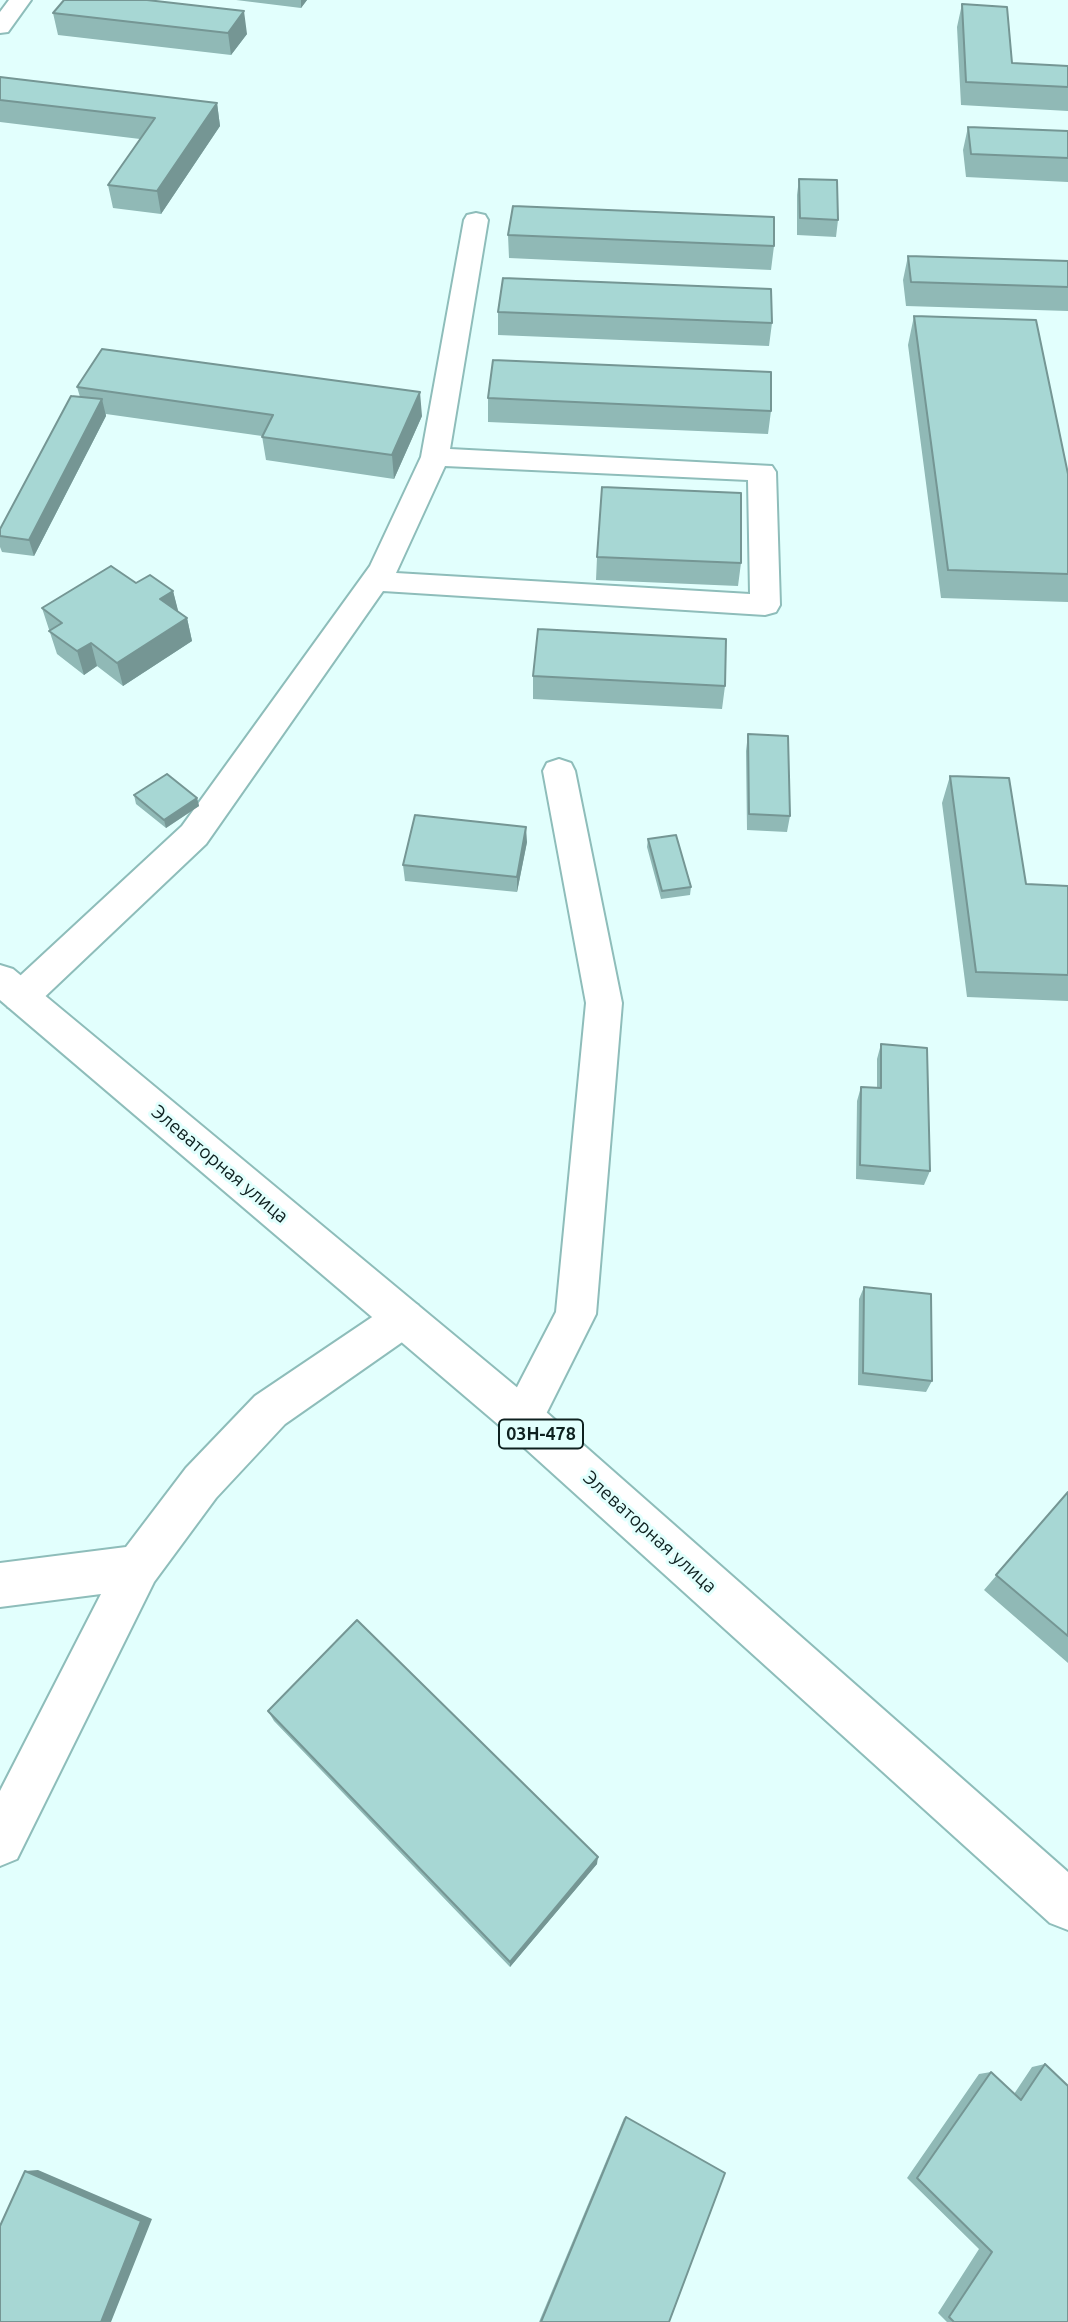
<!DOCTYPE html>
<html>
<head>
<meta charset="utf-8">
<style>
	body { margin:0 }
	canvas { display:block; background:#e2fffd }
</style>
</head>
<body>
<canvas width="1068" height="2322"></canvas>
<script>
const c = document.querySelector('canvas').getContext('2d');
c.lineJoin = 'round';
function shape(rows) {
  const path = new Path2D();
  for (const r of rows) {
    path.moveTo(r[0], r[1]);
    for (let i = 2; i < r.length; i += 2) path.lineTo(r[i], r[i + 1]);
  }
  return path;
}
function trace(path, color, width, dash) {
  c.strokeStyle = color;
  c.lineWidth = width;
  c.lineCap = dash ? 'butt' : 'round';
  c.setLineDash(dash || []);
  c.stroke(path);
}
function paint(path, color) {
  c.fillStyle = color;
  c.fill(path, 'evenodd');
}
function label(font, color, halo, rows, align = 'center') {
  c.font = font + ' Ubuntu,sans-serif';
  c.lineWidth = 6;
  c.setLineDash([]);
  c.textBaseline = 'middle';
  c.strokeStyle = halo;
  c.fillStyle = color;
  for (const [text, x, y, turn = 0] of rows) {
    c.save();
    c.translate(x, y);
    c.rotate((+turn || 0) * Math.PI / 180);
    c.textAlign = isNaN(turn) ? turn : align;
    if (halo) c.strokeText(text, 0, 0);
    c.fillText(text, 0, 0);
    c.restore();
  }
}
const minor = shape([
	[9,0,31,0,8,32,0,33,0,12,9,0],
	[476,213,485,215,488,220,450,449,772,466,776,472,780,605,776,612,765,615,383,591,206,844,34,1007,21,1011,8,1007,3,997,8,987,182,826,370,566,421,457,464,220,467,215,476,213],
	[445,466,748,480,750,594,396,573,445,466],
	[559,759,571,763,575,771,622,1003,596,1314,537,1432,522,1438,507,1432,501,1418,556,1312,586,1003,543,771,547,763,559,759],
	[404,1300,418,1305,424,1318,418,1331,285,1424,216,1498,154,1582,17,1859,0,1866,0,1791,101,1594,0,1607,0,1563,126,1547,186,1468,255,1396,390,1305,404,1300]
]);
const major = shape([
	[0,965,13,969,537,1404,1068,1872,1068,1930,1050,1923,507,1432,0,1000,0,965]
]);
trace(minor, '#8ebdba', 4);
trace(major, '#8ebdba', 4);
paint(minor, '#fff');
paint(major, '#fff');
paint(shape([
	[236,0,307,0,301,8],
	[962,4,1012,63,1068,66,1068,111,961,105,957,27],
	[53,13,247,34,231,55,58,35],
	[0,77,217,103,220,126,161,214,113,208,108,185,140,139,0,122],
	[968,127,1068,131,1068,182,966,177,963,150],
	[799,179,838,220,836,237,797,235,797,195],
	[508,235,774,246,771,270,509,258],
	[908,256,1068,261,1068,311,906,306,903,280],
	[498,312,772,323,769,346,498,335],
	[914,316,1068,474,1068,602,941,598,908,345],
	[77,387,422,416,394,479,266,460,262,436,106,414,106,416,34,556,2,552,0,547,0,529,80,397],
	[488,398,771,411,768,434,488,422],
	[597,557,741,563,738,586,596,580],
	[136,583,173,591,178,612,187,618,192,641,123,686,97,666,84,675,57,654,42,608],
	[533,676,725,686,722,709,533,699],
	[748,734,790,816,787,832,747,830,746,751],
	[950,776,1026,884,1068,886,1068,1001,967,997,942,803],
	[134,795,197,798,199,806,166,828,136,804],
	[648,839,691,887,690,895,661,899,647,847],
	[527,842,517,892,405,881,403,865],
	[881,1044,930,1171,924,1185,856,1179,857,1101,861,1087,877,1088,877,1059],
	[864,1287,932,1381,926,1392,858,1385,859,1299],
	[1068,1492,1068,1663,984,1590],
	[268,1711,597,1864,510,1967,274,1721],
	[1045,2064,1068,2322,947,2322,938,2313,979,2249,907,2178,979,2074,991,2072,1014,2094,1032,2067],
	[626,2117,669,2322,539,2322,624,2118]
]), '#90b9b6');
paint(shape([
	[301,0,307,0,301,8],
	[244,11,247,34,231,55,228,33],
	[217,103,220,126,161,214,157,191],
	[420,392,422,416,394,479,392,455],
	[102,399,106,416,34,556,29,540],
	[173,591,179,614,160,599],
	[187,618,192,641,123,686,117,663],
	[91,643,97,666,84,675,77,651],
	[197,798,199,806,166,828,164,820],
	[526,827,527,842,517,892,517,877],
	[598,1857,597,1864,510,1967,510,1962],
	[38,2170,152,2219,111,2322,101,2322,25,2171]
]), '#759694');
const building = shape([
	[64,0,147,0,244,11,228,33,53,13,64,0],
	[962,4,1007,7,1012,63,1068,66,1068,87,966,82,962,4],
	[0,77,217,103,157,191,108,185,155,118,0,100,0,77],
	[968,127,1068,131,1068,158,971,154,968,127],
	[799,179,837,180,838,220,800,218,799,179],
	[513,206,774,217,774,246,508,235,513,206],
	[908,256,1068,261,1068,287,911,282,908,256],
	[503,278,771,289,772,323,498,312,503,278],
	[914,316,1036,320,1068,474,1068,574,948,570,914,316],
	[102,349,420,392,392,455,262,437,273,415,77,387,102,349],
	[493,360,771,372,771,411,488,398,493,360],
	[71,396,102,399,29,540,0,536,0,529,71,396],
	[602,487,741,493,741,563,597,557,602,487],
	[111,566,136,583,150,575,173,591,160,599,187,618,117,663,91,643,77,651,49,631,62,623,42,608,111,566],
	[538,629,726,639,725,686,533,676,538,629],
	[748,734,788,736,790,816,749,814,748,734],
	[167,774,197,798,164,820,134,795,167,774],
	[950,776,1009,778,1026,884,1068,886,1068,975,976,972,950,776],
	[415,815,526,827,517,877,403,865,415,815],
	[676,835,691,887,662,891,648,839,676,835],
	[881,1044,927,1048,930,1171,860,1165,861,1087,881,1088,881,1044],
	[864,1287,931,1294,932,1381,863,1373,864,1287],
	[1068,1492,1068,1636,996,1575,1068,1492],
	[357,1620,598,1857,510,1962,268,1711,357,1620],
	[1045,2064,1068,2086,1068,2322,954,2322,949,2317,992,2252,917,2178,991,2072,1021,2100,1045,2064],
	[626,2117,725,2173,669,2322,541,2322,626,2117],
	[25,2171,141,2221,101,2322,0,2322,0,2226,25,2171]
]);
paint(building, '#a7d7d4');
trace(building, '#759694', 2);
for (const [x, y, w] of [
	[541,1434,84]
]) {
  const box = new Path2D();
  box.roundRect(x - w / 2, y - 14.5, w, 29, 5);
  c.fillStyle = '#e2fffd';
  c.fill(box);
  trace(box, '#0e2120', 2);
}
label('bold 18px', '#0e2120', null, [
	["03Н-478",541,1434]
]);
label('19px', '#0e2120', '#e2fffd', [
	["Элеваторная улица",220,1164,40],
	["Элеваторная улица",650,1532,42]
]);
</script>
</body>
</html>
